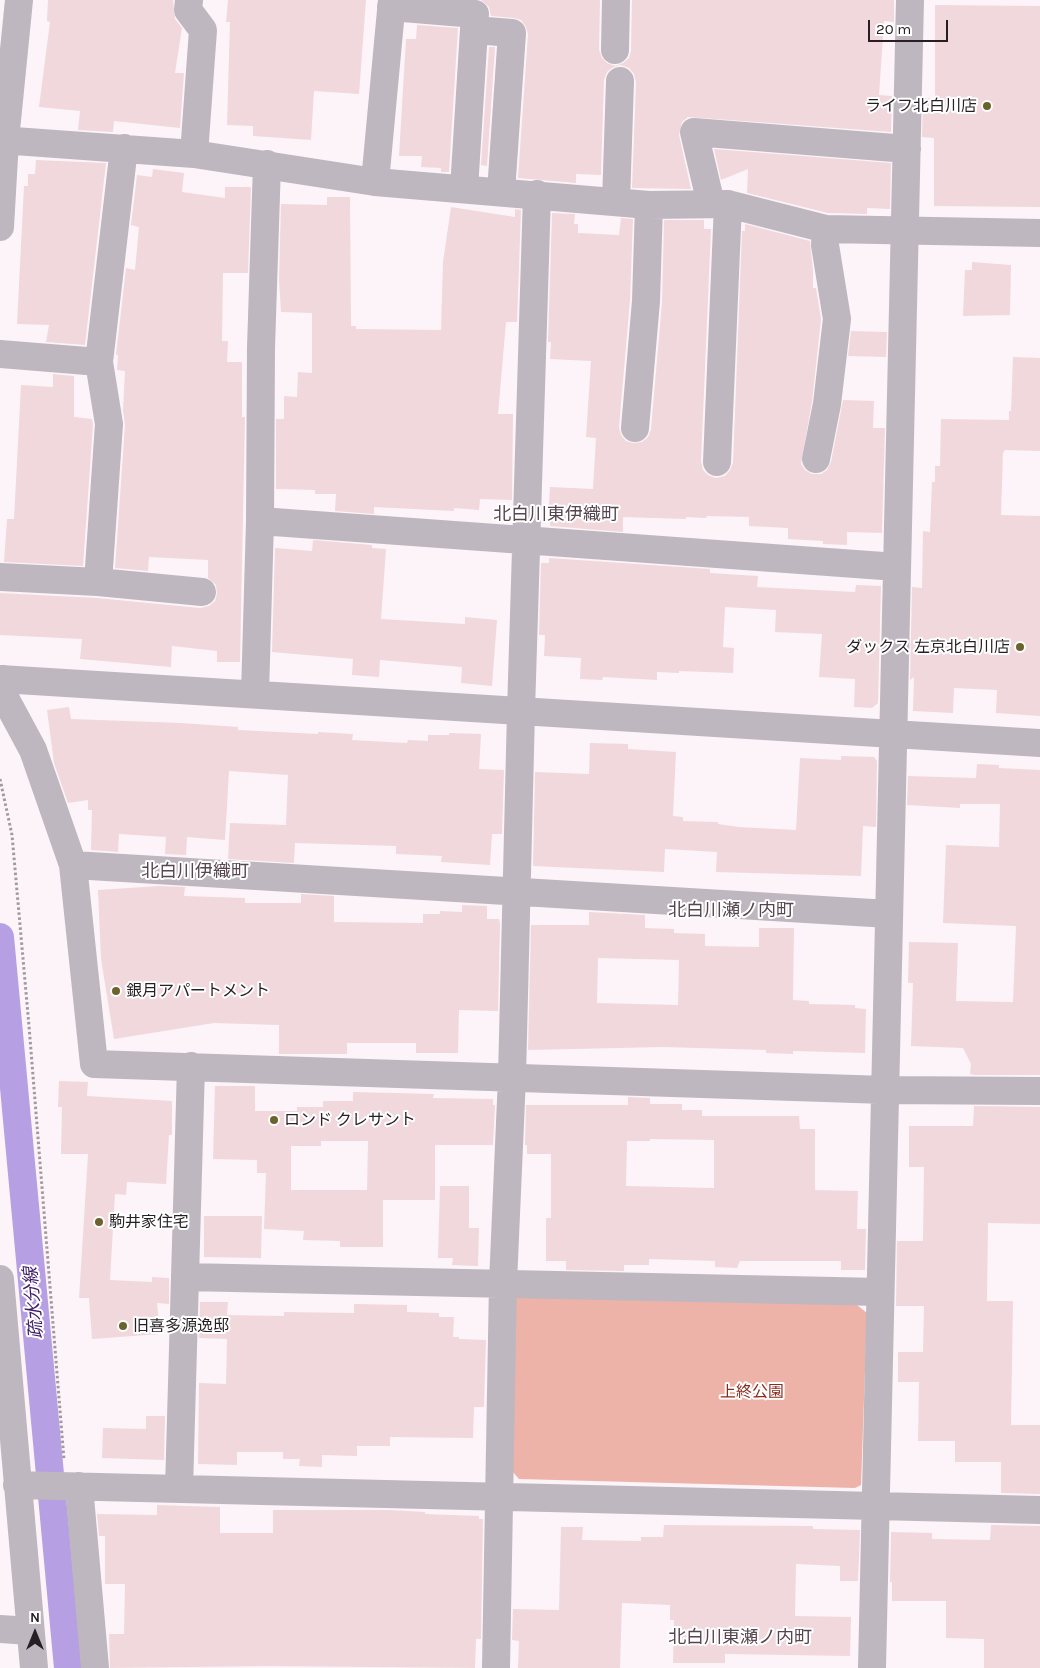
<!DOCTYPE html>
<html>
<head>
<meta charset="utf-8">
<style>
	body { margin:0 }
	#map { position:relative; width:1040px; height:1668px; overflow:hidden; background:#fcf4f8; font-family:Karla,sans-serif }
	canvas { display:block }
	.north { position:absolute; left:10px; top:1608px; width:50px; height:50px; -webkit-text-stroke:4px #fff; paint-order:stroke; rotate:0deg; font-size:14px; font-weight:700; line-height:20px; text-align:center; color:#261f23 }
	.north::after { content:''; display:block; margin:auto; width:18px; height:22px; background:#261f23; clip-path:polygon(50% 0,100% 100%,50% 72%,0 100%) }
	.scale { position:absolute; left:868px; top:20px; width:80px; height:22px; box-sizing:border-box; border:2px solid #261f23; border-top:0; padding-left:6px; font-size:15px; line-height:18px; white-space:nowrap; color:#261f23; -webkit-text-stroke:4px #fff; paint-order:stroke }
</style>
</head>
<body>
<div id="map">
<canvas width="1040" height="1668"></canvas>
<div class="north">N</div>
<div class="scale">20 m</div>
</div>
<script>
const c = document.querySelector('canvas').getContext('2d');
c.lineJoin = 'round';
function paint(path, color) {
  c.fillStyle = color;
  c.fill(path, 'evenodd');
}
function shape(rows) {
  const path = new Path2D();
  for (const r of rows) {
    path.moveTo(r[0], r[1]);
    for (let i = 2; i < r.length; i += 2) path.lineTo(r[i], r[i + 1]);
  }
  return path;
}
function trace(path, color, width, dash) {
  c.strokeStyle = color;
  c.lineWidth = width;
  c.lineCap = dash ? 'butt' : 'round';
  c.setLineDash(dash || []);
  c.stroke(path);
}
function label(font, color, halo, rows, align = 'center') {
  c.font = font + ' Karla,"Noto Sans JP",sans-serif';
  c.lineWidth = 4;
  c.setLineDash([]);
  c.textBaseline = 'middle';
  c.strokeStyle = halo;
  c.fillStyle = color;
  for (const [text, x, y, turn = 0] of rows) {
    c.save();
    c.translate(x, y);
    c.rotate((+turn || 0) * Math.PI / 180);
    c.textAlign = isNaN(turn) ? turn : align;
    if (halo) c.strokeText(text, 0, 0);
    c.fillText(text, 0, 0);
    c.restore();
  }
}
paint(shape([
	[526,1293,852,1301,867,1313,861,1485,855,1488,519,1479,512,1471,516,1298]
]), '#eeb3a8');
trace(shape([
	[0,937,68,1668]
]), '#b69fe3', 28);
paint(shape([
	[48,0,173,0,175,19,182,28,175,73,184,73,180,128,114,121,113,132,78,130,80,111,39,107,50,22,47,21],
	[228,0,366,0,359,94,314,91,311,140,253,136,253,126,227,125,230,22,226,22],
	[481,0,600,0,599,50,602,58,607,63,615,66,623,63,629,58,631,51,632,0,894,0,894,22,884,21,879,95,892,96,891,132,688,117,682,122,679,135,691,189,632,188,636,82,634,74,629,68,620,65,612,68,607,72,604,80,601,175,576,174,576,183,518,178,528,34,526,27,521,20,514,18,491,16,489,7],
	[935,5,1040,6,1040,207,934,206,934,138,922,137,923,98,935,98],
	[417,25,458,28,449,172,441,172,441,168,421,167,422,156,399,156,406,39,416,39],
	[489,47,495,47,487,166,481,165],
	[714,149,891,163,890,209,867,208,867,214,828,213,747,193,748,169,721,180],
	[36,160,106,163,85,345,46,342,49,325,17,324,24,186,28,186,28,174,35,174],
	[153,169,184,173,182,192,225,198,225,187,251,187,248,273,223,273,222,341,228,341,227,362,242,362,242,417,245,417,240,662,217,662,217,651,172,646,171,667,80,659,82,639,0,635,0,593,97,598,200,608,209,606,215,601,217,594,216,585,208,578,208,560,149,557,148,571,115,568,125,425,123,410,125,371,117,370,118,355,116,355,126,268,135,270,139,227,131,225,137,175,152,177],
	[327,197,350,197,351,326,356,326,356,329,441,330,443,262,451,207,515,217,515,209,521,210,517,322,506,322,498,414,513,414,512,500,480,499,479,510,454,508,454,511,374,507,374,514,335,511,336,494,315,494,315,490,276,489,276,419,284,419,284,396,297,397,298,372,312,373,312,313,281,312,279,280,281,204,327,205],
	[552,213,575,214,574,224,578,224,578,233,619,235,621,218,633,219,630,300,619,427,621,435,626,441,633,443,642,442,648,437,651,429,662,302,664,220,704,220,704,229,711,229,701,461,703,470,708,475,716,478,725,476,730,470,733,463,742,231,745,231,745,224,810,241,813,271,813,288,816,288,821,319,812,402,801,464,805,470,812,474,821,474,827,470,831,462,843,400,874,401,873,428,885,428,882,533,847,532,847,545,823,544,823,541,788,539,788,528,749,526,749,517,707,516,706,518,686,517,686,519,623,517,623,532,550,526,550,521,548,521,550,487,593,489,596,438,586,437,591,361,550,359,551,342,548,342],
	[972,262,1011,265,1010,315,963,316,965,270,972,270],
	[851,331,887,332,886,357,848,356],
	[1013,357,1040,358,1040,451,1005,450,1003,453,1001,515,1040,516,1040,716,996,713,997,690,954,688,953,713,913,711,914,677,910,680,912,587,922,588,923,531,930,532,932,482,935,482,935,466,940,466,941,419,1009,420,1009,411,1011,411],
	[53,374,74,376,74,417,92,419,93,425,83,566,4,562,7,519,14,519,21,385,53,387],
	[313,540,372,545,372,548,386,549,381,619,465,624,465,617,497,620,492,686,461,683,462,667,380,660,379,677,352,675,353,659,272,652,275,548,312,551],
	[549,558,710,569,710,573,758,576,757,587,855,592,856,585,881,586,878,703,872,708,854,707,855,679,819,677,822,634,775,632,776,610,725,607,723,647,734,648,733,673,679,671,679,673,657,672,657,680,603,677,602,680,580,679,581,658,544,656,545,635,539,635,541,563,549,563],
	[69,707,71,719,181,723,238,727,238,730,318,734,318,732,353,734,352,740,407,743,408,740,428,741,428,735,449,735,449,733,481,734,479,769,504,770,502,834,492,834,490,865,441,862,442,856,396,854,396,846,295,843,294,863,228,859,230,823,286,825,288,775,229,771,225,840,187,837,186,855,165,854,166,837,119,834,118,852,91,850,92,810,88,810,88,800,68,803,54,763,47,710],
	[590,743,628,744,628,749,676,752,673,816,683,817,683,821,718,822,718,824,739,827,796,830,800,758,841,760,841,756,874,757,877,761,876,827,863,826,861,876,716,872,717,852,665,849,664,872,533,866,535,772,589,774],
	[977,764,999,765,999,768,1040,770,1040,1075,974,1075,970,1074,971,1064,963,1048,911,1046,913,983,908,983,909,942,958,943,956,1001,1013,1002,1016,926,943,923,946,845,999,847,1000,804,960,804,960,808,907,805,908,776,976,778],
	[159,886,185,887,184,896,245,898,245,903,301,903,301,894,334,896,334,922,423,923,423,914,440,914,440,911,462,912,462,905,487,906,487,919,499,919,500,924,498,1011,459,1010,458,1053,416,1053,416,1043,347,1043,347,1054,279,1054,279,1025,214,1023,114,1039,101,959,98,890],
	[589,912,645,915,645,928,674,929,674,933,705,934,705,946,759,947,759,928,794,928,793,1000,809,1001,809,1004,855,1005,855,1008,866,1009,865,1053,793,1051,793,1054,766,1053,766,1050,663,1047,528,1050,531,925,589,925],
	[598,958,679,960,678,1005,597,1003],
	[59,1081,88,1082,87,1096,172,1101,172,1135,169,1135,166,1184,127,1182,126,1195,115,1194,110,1280,152,1282,152,1277,169,1278,169,1304,157,1303,160,1334,92,1339,89,1298,79,1298,88,1154,61,1154,62,1107,58,1107],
	[215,1086,255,1086,255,1111,297,1111,297,1107,323,1107,323,1101,353,1101,353,1092,434,1094,433,1098,493,1099,493,1105,495,1105,493,1145,435,1145,435,1200,383,1200,383,1247,340,1247,340,1241,303,1240,304,1231,264,1229,266,1173,257,1173,257,1160,213,1159],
	[321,1141,368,1141,367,1190,291,1190,291,1146,321,1146],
	[628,1097,650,1098,650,1104,682,1104,682,1110,702,1110,702,1116,799,1116,800,1129,815,1129,815,1190,858,1191,857,1229,866,1229,865,1270,841,1270,841,1261,740,1261,737,1268,715,1267,715,1261,649,1259,649,1265,624,1265,624,1271,566,1270,566,1261,546,1261,546,1218,551,1218,551,1154,527,1154,527,1145,525,1145,526,1105,628,1105],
	[650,1139,714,1140,714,1188,626,1186,627,1141,650,1141],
	[974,1106,1040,1107,1040,1224,988,1223,987,1301,1013,1301,1011,1425,1040,1425,1040,1494,1001,1493,1001,1462,955,1462,955,1441,918,1441,919,1382,898,1382,898,1352,923,1352,924,1306,896,1306,897,1241,923,1241,924,1167,909,1167,909,1126,973,1126],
	[440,1186,469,1186,469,1228,479,1228,478,1266,452,1265,453,1258,438,1258],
	[204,1216,262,1216,261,1258,204,1257],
	[200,1302,228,1302,227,1315,284,1316,284,1312,354,1313,354,1304,407,1305,407,1312,439,1313,439,1317,454,1317,453,1337,459,1337,459,1339,486,1340,484,1407,474,1407,473,1438,390,1437,390,1446,357,1446,357,1456,322,1455,322,1467,299,1466,300,1459,283,1459,283,1452,237,1452,237,1465,198,1464,199,1383,226,1384,227,1339,199,1338],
	[146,1416,165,1416,164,1460,102,1458,103,1428,146,1429],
	[157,1505,220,1507,220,1533,273,1533,273,1510,390,1510,425,1512,425,1514,479,1516,479,1519,483,1519,481,1639,476,1639,475,1668,268,1666,110,1668,109,1634,124,1634,125,1584,105,1584,105,1536,99,1536,97,1514,157,1515],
	[664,1525,813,1526,813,1529,860,1530,858,1581,840,1581,840,1566,796,1564,795,1616,851,1617,850,1656,725,1654,725,1663,673,1663,674,1620,670,1620,670,1605,622,1603,620,1668,518,1668,519,1641,512,1640,513,1609,559,1610,561,1527,583,1527,582,1540,641,1541,641,1537,663,1537],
	[991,1525,1040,1526,1040,1668,984,1668,984,1639,946,1638,946,1601,892,1601,892,1582,890,1582,891,1532,932,1533,932,1539,990,1540]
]), '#f1d8dc');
trace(shape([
	[0,779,12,835,29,1026,64,1460]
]), '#a1999d', 3, [2.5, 2.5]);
trace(shape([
	[189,0,188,10,203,30,194,154],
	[391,7,475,14,464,189],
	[474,30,512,33,501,192],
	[615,50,616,0],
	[0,140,194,154,375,182,649,205,728,204,826,229,1040,233],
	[375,182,392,0],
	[616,202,620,81],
	[711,204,694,132,907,149],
	[0,227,5,140,19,0],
	[0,354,99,362],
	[635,428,646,301,649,205],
	[816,459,827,404,837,319,825,245,826,229],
	[717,462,728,204],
	[260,521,897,567],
	[0,577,98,582,109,424,99,362,124,148],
	[98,582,202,592],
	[0,679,1040,743],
	[4,679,5,698,33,750,73,865,94,1064,885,1090,1040,1091],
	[255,694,260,521,261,348,267,164],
	[73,865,889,914],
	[186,1277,880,1292],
	[0,1279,34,1668],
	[17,1485,1040,1510],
	[79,1486,95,1668],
	[179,1489,191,1066],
	[0,1629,30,1631],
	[496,1668,503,1283,512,1077,521,711,537,194],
	[872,1668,910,0]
]), '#beb7bf', 28);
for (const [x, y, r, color] of [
	[987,106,5,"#6b622e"],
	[1020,647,5,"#6b622e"],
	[116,991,5,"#6b622e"],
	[274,1120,5,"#6b622e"],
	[99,1222,5,"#6b622e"],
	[123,1326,5,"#6b622e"]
]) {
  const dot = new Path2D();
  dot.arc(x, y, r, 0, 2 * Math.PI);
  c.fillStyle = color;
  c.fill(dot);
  trace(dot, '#fff', 2);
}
label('16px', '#261f23', '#fff', [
	["ライフ北白川店",977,106,"right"],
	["ダックス 左京北白川店",1010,647,"right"],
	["銀月アパートメント",126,991],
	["ロンド クレサント",284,1120],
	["駒井家住宅",109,1222],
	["旧喜多源逸邸",133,1326]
], 'left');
label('16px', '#882c20', '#fff', [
	["上終公園",752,1392]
]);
label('18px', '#57454f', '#fff', [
	["北白川東伊織町",556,515],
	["北白川伊織町",195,872],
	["北白川瀬ノ内町",731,911],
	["北白川東瀬ノ内町",740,1638]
]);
label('italic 18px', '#3c1a67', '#fff', [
	["疏水分線",34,1303,-95]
]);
</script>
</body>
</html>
